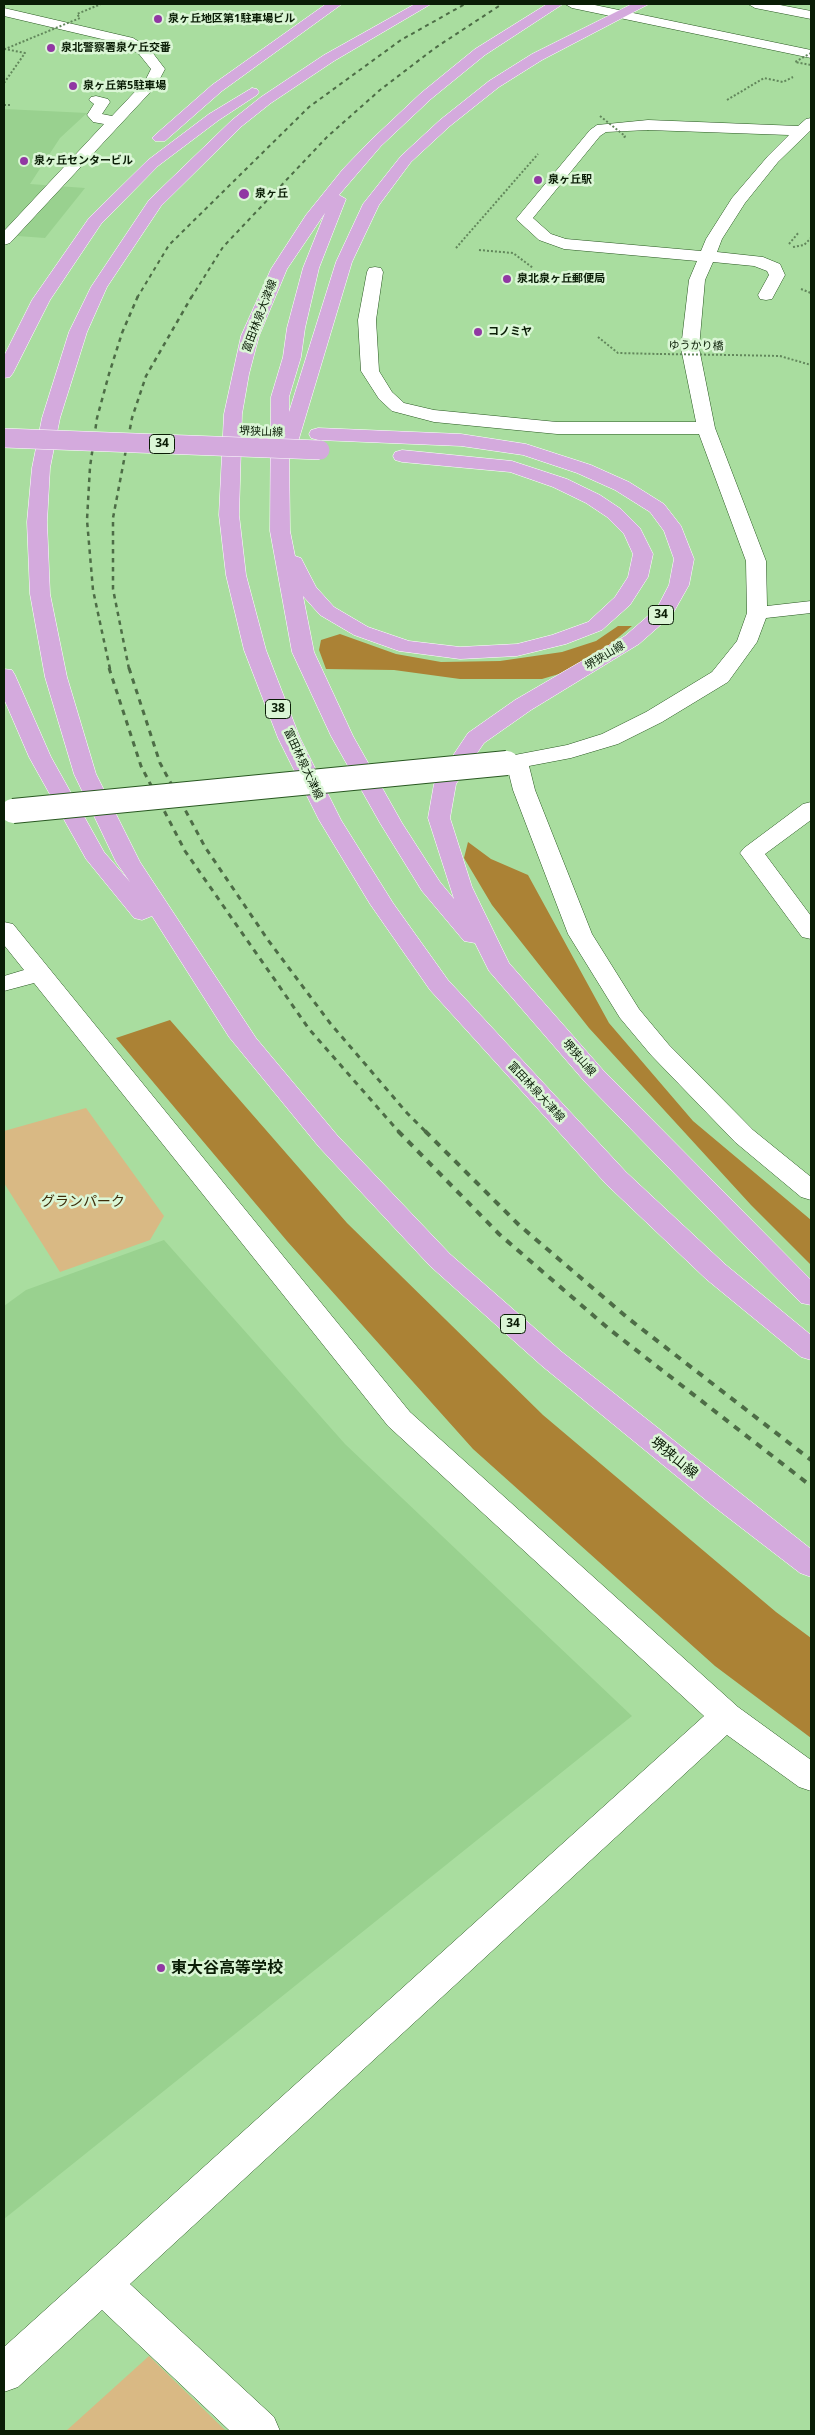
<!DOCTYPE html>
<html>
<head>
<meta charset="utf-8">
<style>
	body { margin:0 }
	#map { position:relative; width:815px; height:2435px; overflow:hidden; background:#a9dd9f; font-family:"Noto Sans",sans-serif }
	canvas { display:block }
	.frame { position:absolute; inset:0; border:5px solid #0a1d06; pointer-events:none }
</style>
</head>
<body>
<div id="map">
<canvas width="815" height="2435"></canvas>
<div class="frame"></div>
</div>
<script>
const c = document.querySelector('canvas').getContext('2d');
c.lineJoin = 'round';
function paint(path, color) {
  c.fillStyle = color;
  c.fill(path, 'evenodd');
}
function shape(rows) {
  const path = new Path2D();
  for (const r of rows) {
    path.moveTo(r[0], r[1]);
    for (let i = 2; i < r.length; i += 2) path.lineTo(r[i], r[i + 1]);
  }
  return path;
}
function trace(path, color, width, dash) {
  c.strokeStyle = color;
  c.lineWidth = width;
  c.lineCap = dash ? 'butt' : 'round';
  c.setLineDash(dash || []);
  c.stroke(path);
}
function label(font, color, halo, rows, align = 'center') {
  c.font = font + ' "Noto Sans","Noto Sans JP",sans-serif';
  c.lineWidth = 5;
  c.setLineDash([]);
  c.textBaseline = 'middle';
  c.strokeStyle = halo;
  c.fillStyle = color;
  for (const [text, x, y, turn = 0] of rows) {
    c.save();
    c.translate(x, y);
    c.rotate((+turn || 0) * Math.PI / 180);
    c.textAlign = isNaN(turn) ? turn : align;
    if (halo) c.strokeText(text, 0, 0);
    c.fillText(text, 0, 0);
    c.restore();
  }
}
paint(shape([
	[4,109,87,113,60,138,30,184,85,188,45,238,4,235],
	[164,1240,345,1444,632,1716,4,2219,4,1306,26,1290]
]), '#99d18f');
paint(shape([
	[86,1108,164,1216,150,1240,60,1272,4,1183,4,1131],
	[149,2356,226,2431,66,2431]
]), '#d9b984');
paint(shape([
	[618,626,632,626,608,646,559,674,542,679,460,679,394,670,326,669,319,650,321,640,340,634,396,654,441,662,500,661,562,652,596,641],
	[468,842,491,859,528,875,609,1023,693,1121,811,1220,811,1265,751,1205,589,1028,492,905,464,858],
	[170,1020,347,1223,543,1415,776,1612,811,1638,811,1738,715,1666,473,1449,287,1241,116,1038]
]), '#ab8235');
const minor = shape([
	[565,4,590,4,811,50,811,58,572,8,565,4],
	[748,4,775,4,811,11,811,19,755,8,748,4],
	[4,8,133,38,149,48,165,69,156,86,10,243,4,245,4,231,104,124,93,122,87,115,94,104,89,100,91,97,96,96,108,99,110,102,102,114,112,116,145,81,151,69,139,54,123,44,4,16,4,8],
	[811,118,811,130,778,162,745,203,722,239,717,252,763,257,780,264,785,275,772,299,766,300,760,299,758,295,769,275,767,271,754,266,713,262,705,280,699,348,715,428,766,561,767,606,811,601,811,613,766,618,757,642,728,682,662,722,618,744,571,758,529,766,535,790,592,934,639,1009,669,1045,753,1130,811,1177,811,1200,801,1197,735,1142,651,1055,620,1018,568,934,513,790,508,770,499,768,496,763,499,758,567,745,602,734,646,712,712,672,737,641,747,613,746,561,699,434,557,434,434,422,392,411,379,399,361,371,358,320,367,272,369,268,375,267,381,268,383,272,376,320,379,371,392,392,404,403,434,410,557,422,696,422,681,348,689,280,697,261,564,249,539,240,516,219,590,130,597,125,648,120,798,126,806,119,811,118],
	[648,130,789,135,768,156,732,198,706,239,701,251,566,239,551,234,533,218,600,136,606,132,648,130],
	[811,802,811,820,765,854,811,916,811,939,802,937,740,853,744,848,803,804,811,802],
	[4,922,13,924,410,1412,738,1707,811,1760,811,1791,799,1787,727,1735,130,2284,274,2417,280,2431,230,2431,102,2310,18,2387,4,2392,4,2347,704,1716,388,1426,34,983,4,991,4,976,24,970,4,945,4,922]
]);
const major = shape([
	[326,4,342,4,222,91,165,141,155,141,152,138,155,135,212,85,326,4],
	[415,4,431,4,334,61,271,103,242,126,161,206,107,287,87,332,60,418,50,468,47,522,50,594,67,677,96,774,140,862,256,1038,337,1135,450,1254,562,1352,811,1549,811,1577,800,1573,713,1506,542,1366,430,1266,319,1147,229,1037,152,916,142,920,134,918,86,859,29,757,4,699,4,669,12,670,15,675,51,757,104,852,130,882,116,862,74,774,45,677,30,594,27,522,32,468,42,418,69,332,91,287,149,200,232,120,261,97,324,55,415,4],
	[547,4,563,4,485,55,431,99,381,146,339,195,346,199,319,268,305,328,301,357,289,397,289,412,336,262,363,204,401,156,440,120,489,81,532,54,632,4,649,4,542,60,499,87,450,126,411,162,379,205,352,262,298,442,296,446,289,448,290,531,295,556,301,558,316,587,334,607,368,627,409,641,460,647,517,644,552,635,588,622,615,597,628,577,633,554,624,534,607,517,586,503,553,487,510,472,402,462,395,460,393,456,395,452,402,450,512,461,567,479,600,495,621,509,640,528,653,554,648,577,630,605,602,630,566,644,517,656,460,659,399,651,354,635,320,615,303,596,314,652,353,736,402,823,440,882,454,899,428,818,434,784,468,733,515,700,625,636,657,608,669,585,674,559,664,531,650,512,615,490,577,473,523,455,461,446,318,440,311,438,309,434,311,430,318,428,461,434,526,444,591,465,629,482,664,504,681,526,694,559,689,585,672,615,639,644,531,710,484,743,456,784,450,818,472,887,509,963,603,1070,811,1280,811,1305,801,1303,585,1082,489,971,475,943,464,941,422,891,380,823,331,736,292,652,270,531,271,397,283,357,287,328,303,268,325,213,287,269,259,336,249,374,242,414,239,515,246,575,266,650,300,738,341,820,393,903,448,980,626,1172,726,1265,811,1335,811,1360,801,1357,706,1279,606,1184,430,990,370,904,319,820,278,738,244,650,226,575,219,515,224,414,241,336,271,269,306,215,343,169,371,140,421,93,475,49,547,4],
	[252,88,257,89,259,92,257,95,219,120,158,166,101,224,50,300,13,373,10,377,4,378,4,356,32,300,89,218,148,160,209,114,252,88]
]);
trace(minor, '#285720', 1);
trace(major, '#fff', 1);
trace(shape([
	[727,100,764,78,783,82,793,77],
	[4,105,11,105],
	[789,244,799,232],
	[793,247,804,245,811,238],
	[456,248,538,154],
	[479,250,513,253,533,268],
	[801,289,811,293],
	[598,337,618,353,659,354],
	[732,355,780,356,811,365]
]), '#62875b', 2, [2, 2]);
paint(minor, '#fff');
paint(major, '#d4aadd');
trace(shape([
	[137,298,169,245,309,107,401,40,465,4],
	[191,298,223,247,327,137,380,90,435,48,502,4]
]), '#4d6d46', 2, [4, 4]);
trace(shape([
	[110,669,93,590,87,520,90,467,97,418,109,374,122,333,138,296],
	[129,669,113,589,113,518,132,418,146,376,192,296]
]), '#4d6d46', 2.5, [4.5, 4.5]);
trace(shape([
	[109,668,141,766,185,851,309,1029,399,1132],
	[129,668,160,763,205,847,268,940,330,1023,407,1113,426,1132]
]), '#4d6d46', 3, [5.5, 5.5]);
trace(shape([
	[398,1131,499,1234,609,1329,811,1486],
	[425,1131,519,1225,629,1319,811,1460]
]), '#4d6d46', 4, [7, 7]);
const minorBridge = shape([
	[13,811,507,763]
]);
const majorBridge = shape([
	[4,438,320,450]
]);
trace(minorBridge, '#285720', 26, []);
trace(majorBridge, '#fff', 20, []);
trace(shape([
	[811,53,795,62,811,65],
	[4,83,25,53,5,49,80,18,77,14,101,4],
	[600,116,625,136,624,138],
	[660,354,732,355]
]), '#62875b', 2, [2, 2]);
trace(minorBridge, '#fff', 24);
trace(majorBridge, '#d4aadd', 19);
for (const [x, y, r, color] of [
	[158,19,5,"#9138a3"],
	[51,48,5,"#9138a3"],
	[73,86,5,"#9138a3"],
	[24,161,5,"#9138a3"],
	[538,180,5,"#9138a3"],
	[244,194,6,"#9138a3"],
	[507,279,5,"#9138a3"],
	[478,332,5,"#9138a3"],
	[161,1968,5,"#9138a3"]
]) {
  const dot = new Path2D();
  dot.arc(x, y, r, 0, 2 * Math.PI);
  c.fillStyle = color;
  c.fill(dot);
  trace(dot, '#dbf6d6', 2);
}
label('bold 11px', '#0a1d06', '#dbf6d6', [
	["泉ヶ丘地区第1駐車場ビル",168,19],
	["泉北警察署泉ケ丘交番",61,48],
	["泉ヶ丘第5駐車場",83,86],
	["泉ヶ丘センタービル",34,161],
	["泉ヶ丘駅",548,180],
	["泉ヶ丘",255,194],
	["泉北泉ヶ丘郵便局",517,279],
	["コノミヤ",488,332]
], 'left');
label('11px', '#0a1d06', '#dbf6d6', [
	["富田林泉大津線",260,316,-69],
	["ゆうかり橋",696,346,1],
	["堺狭山線",261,432,2],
	["堺狭山線",605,656,-31],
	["富田林泉大津線",303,764,65],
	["堺狭山線",579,1058,49],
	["富田林泉大津線",536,1092,47]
]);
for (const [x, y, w] of [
	[162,444,25],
	[661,615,25],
	[278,709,25],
	[513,1324,25]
]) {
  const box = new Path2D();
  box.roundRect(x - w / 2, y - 9.5, w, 19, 4);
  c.fillStyle = '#dbf6d6';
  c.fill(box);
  trace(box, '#0a1d06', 1);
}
label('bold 12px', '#0a1d06', null, [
	["34",162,444],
	["34",661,615],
	["38",278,709],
	["34",513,1324]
]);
label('14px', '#3e2d0a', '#dbf6d6', [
	["グランパーク",83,1202]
]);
label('14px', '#0a1d06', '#dbf6d6', [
	["堺狭山線",674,1458,39]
]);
label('bold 16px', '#0a1d06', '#dbf6d6', [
	["東大谷高等学校",171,1968]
], 'left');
</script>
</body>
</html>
